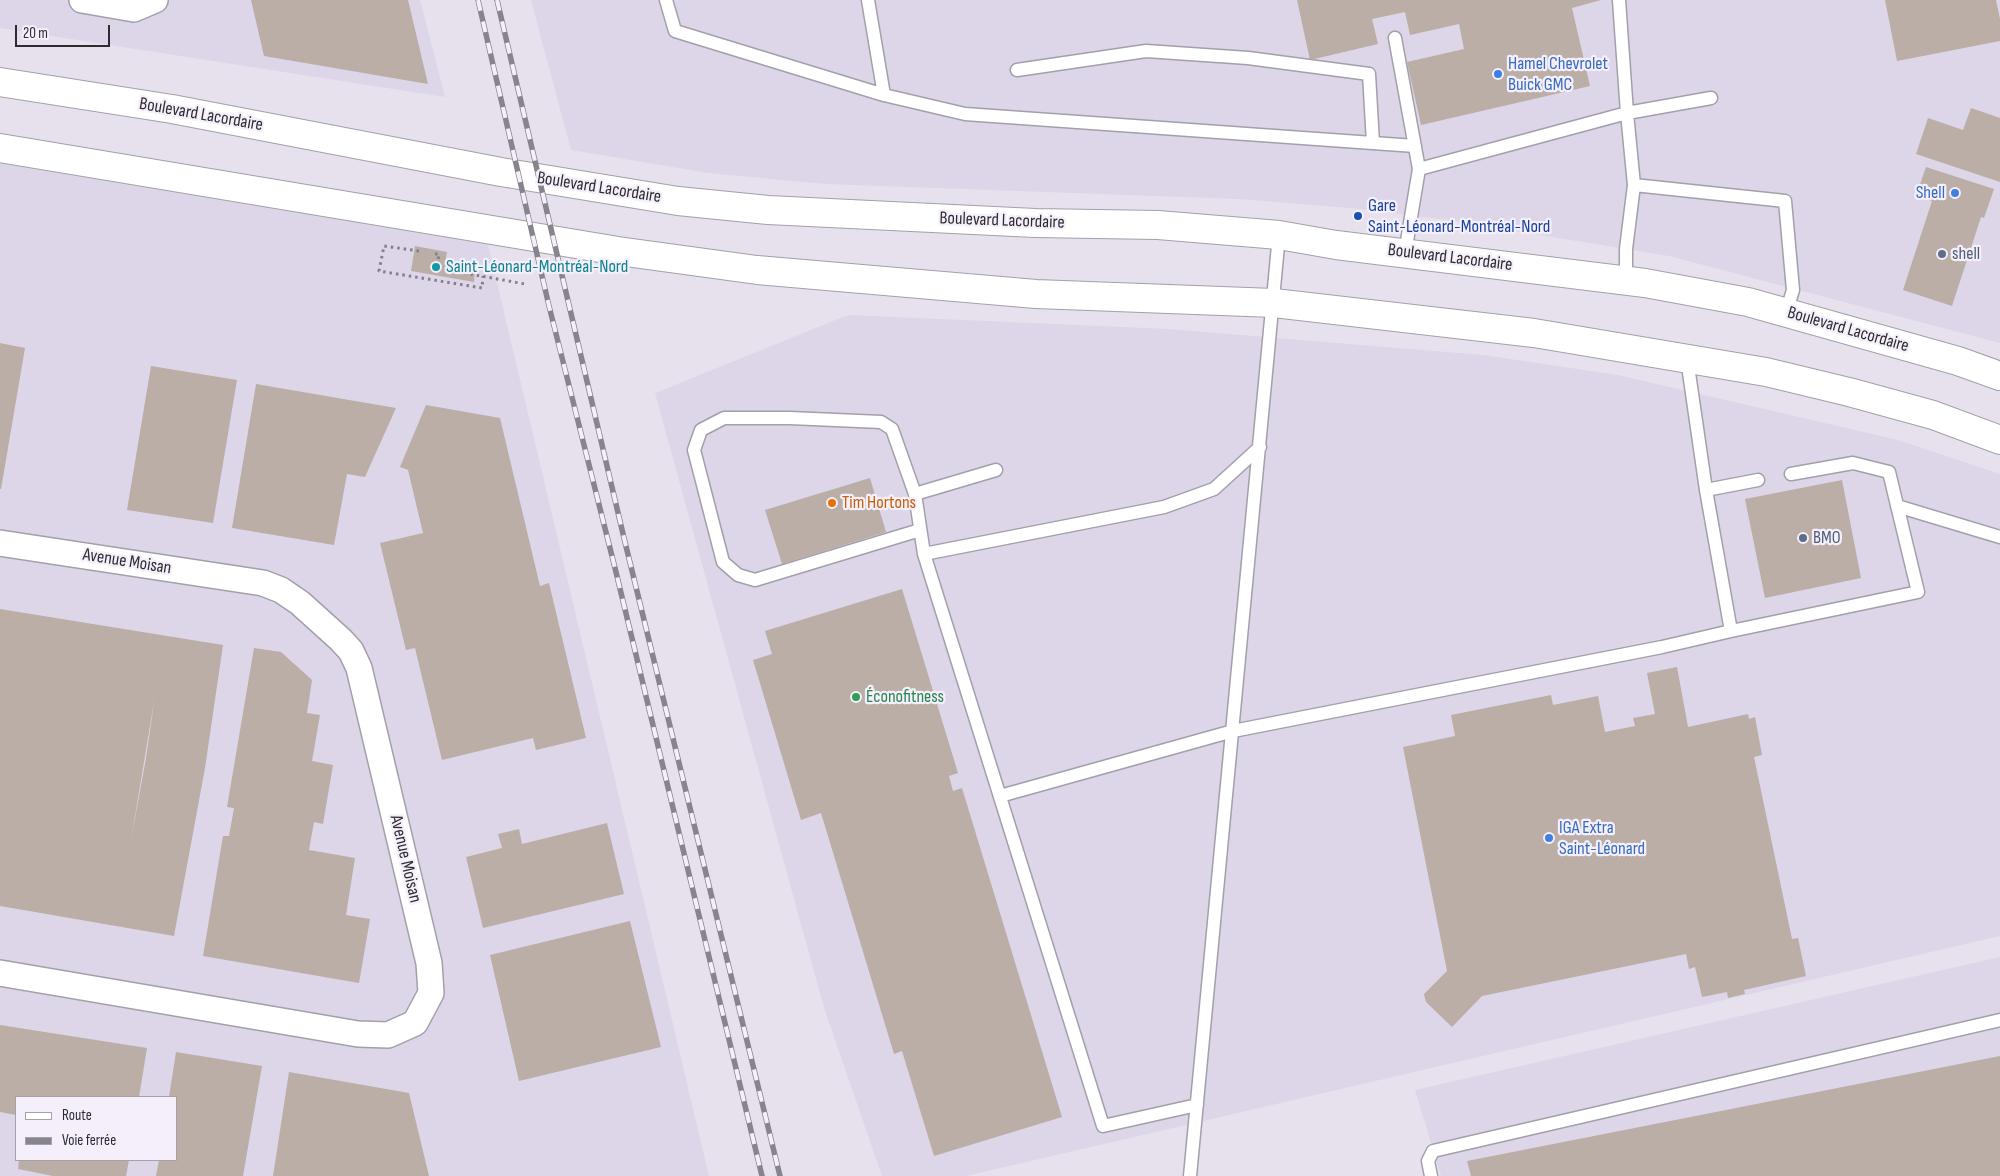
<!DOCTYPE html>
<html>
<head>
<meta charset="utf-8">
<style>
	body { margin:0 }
	#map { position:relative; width:2000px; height:1176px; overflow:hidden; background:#e7e1ee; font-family:"Sofia Sans Condensed",sans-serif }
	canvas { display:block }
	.legend { position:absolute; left:15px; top:1096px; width:162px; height:65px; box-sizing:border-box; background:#f4effb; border:1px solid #a4a1a9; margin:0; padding:6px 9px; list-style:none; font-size:15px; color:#2d2b2f }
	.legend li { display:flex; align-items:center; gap:10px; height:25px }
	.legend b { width:25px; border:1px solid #a4a1a9 }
	.scale { position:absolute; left:15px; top:25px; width:95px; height:22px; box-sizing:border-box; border:2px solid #2d2b2f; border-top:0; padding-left:6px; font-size:15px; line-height:18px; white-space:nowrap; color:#2d2b2f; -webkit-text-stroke:4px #f4effb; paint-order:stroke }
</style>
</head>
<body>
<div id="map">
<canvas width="2000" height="1176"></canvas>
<ul class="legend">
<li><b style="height:6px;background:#fff"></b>Route</li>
<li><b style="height:6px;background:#88848c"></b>Voie ferrée</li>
</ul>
<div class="scale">20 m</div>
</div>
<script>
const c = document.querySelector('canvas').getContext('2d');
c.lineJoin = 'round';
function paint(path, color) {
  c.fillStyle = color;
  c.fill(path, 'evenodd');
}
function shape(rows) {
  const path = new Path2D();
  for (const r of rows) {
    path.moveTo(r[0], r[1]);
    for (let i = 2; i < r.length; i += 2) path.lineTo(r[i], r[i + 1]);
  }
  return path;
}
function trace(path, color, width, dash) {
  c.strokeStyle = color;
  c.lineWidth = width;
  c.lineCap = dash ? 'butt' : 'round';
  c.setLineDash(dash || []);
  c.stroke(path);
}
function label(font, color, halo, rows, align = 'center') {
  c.font = font + ' "Sofia Sans Condensed",sans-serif';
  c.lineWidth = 4.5;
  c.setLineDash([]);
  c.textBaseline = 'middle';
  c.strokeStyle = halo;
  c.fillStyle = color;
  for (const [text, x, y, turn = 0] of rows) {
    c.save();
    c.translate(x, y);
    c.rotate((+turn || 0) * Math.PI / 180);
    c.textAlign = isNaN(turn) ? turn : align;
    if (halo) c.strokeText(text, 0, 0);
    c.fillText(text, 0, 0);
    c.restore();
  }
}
paint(shape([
	[0,0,420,0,445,97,0,28],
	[531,0,2000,0,2000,343,1669,256,1448,220,1362,209,1239,199,825,184,708,173,571,150],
	[0,147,484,228,709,1176,0,1176],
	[16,1097,176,1097,176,1160,16,1160],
	[848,315,1169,329,1483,355,1618,375,1898,440,2000,474,2000,936,966,1176,882,1176,824,1008,655,393],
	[2000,957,2000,1176,1441,1176,1415,1090]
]), '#ddd5e8');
paint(shape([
	[251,0,408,0,428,84,264,56],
	[1297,0,1601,0,1572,8,1590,86,1421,125,1407,62,1464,49,1459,24,1410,35,1405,12,1372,19,1378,44,1310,60],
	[1885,0,1996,0,2000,19,2000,41,1897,61],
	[1971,108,2000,118,2000,182,1916,154,1928,118,1963,130],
	[1926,167,1994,189,1984,218,1981,217,1952,306,1903,290,1932,201,1916,196],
	[415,246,447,252,445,264,475,270,474,282,411,271],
	[0,343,25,348,1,489,0,489],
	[151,366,237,380,213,523,127,510],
	[256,384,396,408,365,477,347,474,334,545,232,528],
	[426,405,500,418,540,586,549,583,586,738,536,750,533,738,442,760,415,648,406,650,380,543,423,533,408,470,400,467],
	[870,478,886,532,782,564,765,510],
	[1842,480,1861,578,1765,598,1745,499],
	[902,589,958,773,949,776,953,791,962,788,1062,1117,934,1156,902,1051,894,1054,821,813,801,820,753,660,772,654,765,631],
	[0,609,223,645,205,768,174,936,0,906],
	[155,696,146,758,131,840],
	[254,648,281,652,312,680,307,713,320,715,312,761,333,765,323,824,314,822,309,850,355,858,346,915,370,919,359,983,203,956,223,836,229,836,234,808,227,807],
	[1677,667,1688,727,1748,714,1749,719,1755,717,1762,755,1754,757,1792,939,1798,938,1806,976,1744,990,1745,994,1728,998,1727,992,1702,997,1695,967,1689,969,1686,954,1482,996,1452,1027,1426,1002,1424,994,1447,971,1403,747,1455,736,1451,715,1551,695,1553,705,1598,696,1605,732,1635,726,1633,718,1655,714,1647,673],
	[607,823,624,894,483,928,466,857,502,848,498,834,519,829,522,844],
	[630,921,661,1047,519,1081,490,955],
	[0,1025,147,1048,139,1097,16,1097,16,1115,0,1112],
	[176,1052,262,1066,243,1176,156,1176,159,1160,176,1160,176,1097,169,1097],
	[2000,1056,2000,1176,1471,1176,1467,1161],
	[289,1072,409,1093,429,1176,273,1176],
	[19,1160,129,1160,126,1176,53,1176,18,1169]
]), '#bbaea7');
const service = shape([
	[666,0,675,31,884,95,965,114,1415,146],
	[868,0,884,95],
	[1395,38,1419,169],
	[1017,70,1146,51,1248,58,1369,74,1373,143],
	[1711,98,1627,113,1634,185,1785,201,1793,290,1786,313],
	[1405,253,1419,169,1627,113,1619,0],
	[1626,280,1626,249,1634,185],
	[1706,490,1758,480],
	[915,494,996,470],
	[1897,506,2000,537],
	[920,530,755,580,738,575,723,562,694,450,701,430,724,418,790,418,881,422,892,429,915,494,924,554,1103,1126,1197,1105],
	[924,554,1164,507,1214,489,1260,447],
	[1731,631,1918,592,1889,472,1853,463,1791,474],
	[1000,796,1233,731,1662,647,1731,631,1706,490,1687,359],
	[1190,1176,1279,235],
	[1431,1176,1428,1161,1433,1151,2000,1020]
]);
const minor = shape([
	[82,0,134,9,155,0],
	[0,543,263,583,281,590,300,603,341,640,351,651,359,668,429,963,431,993,415,1023,388,1035,358,1034,0,973]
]);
const secondary = shape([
	[0,82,172,109,501,172,678,201,768,210,1035,223,1158,225,1279,235,1336,245,1645,283,1748,302,1958,361,2000,376],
	[0,148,618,251,757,270,1036,294,1274,303,1534,333,1766,372,1849,392,1933,415,2000,440]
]);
trace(service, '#a49faa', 15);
trace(minor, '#a49faa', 28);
trace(secondary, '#a49faa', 30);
trace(shape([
	[419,251,384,246,379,271,482,288,483,276],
	[435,254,439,254,437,268,525,284]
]), '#838088', 3, [2.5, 4]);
trace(service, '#fff', 12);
trace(minor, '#fff', 25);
trace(secondary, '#fff', 28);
const rail = shape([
	[478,0,549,306,615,568,762,1176],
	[497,0,624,538,780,1176]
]);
trace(rail, '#88848c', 5.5);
trace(rail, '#f4effb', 4, [11]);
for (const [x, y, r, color] of [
	[1498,74,5,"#3f7fe0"],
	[1955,193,5,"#3f7fe0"],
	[1358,216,5,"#1a4fb4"],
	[1942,254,5,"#5c6f8a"],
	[436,267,5,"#0f9aa8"],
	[832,503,5,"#e8710a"],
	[1803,538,5,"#5c6f8a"],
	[856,697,5,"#2e9e5b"],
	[1549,838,5,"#3f7fe0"]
]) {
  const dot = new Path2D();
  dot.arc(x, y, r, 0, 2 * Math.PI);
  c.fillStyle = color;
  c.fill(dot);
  trace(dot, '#f4effb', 2);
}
label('18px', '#366cbe', '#f4effb', [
	["Hamel Chevrolet",1508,64],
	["Buick GMC",1508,85],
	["Shell",1945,193,"right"],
	["IGA Extra",1559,828],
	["Saint-Léonard",1559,849]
], 'left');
label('18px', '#2d2b2f', '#f4effb', [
	["Boulevard Lacordaire",201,115,10],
	["Boulevard Lacordaire",599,188,9],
	["Boulevard Lacordaire",1002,221,2],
	["Boulevard Lacordaire",1450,258,7],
	["Boulevard Lacordaire",1848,330,16],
	["Avenue Moisan",127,562,9],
	["Avenue Moisan",405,859,77]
]);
label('18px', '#164399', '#f4effb', [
	["Gare",1368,206],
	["Saint-Léonard-Montréal-Nord",1368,227]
], 'left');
label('18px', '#4e5e75', '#f4effb', [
	["shell",1952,254],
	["BMO",1813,538]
], 'left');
label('18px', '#0d838f', '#f4effb', [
	["Saint-Léonard-Montréal-Nord",446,267]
], 'left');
label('18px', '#c56008', '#f4effb', [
	["Tim Hortons",842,503]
], 'left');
label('18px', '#27864d', '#f4effb', [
	["Éconofitness",866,697]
], 'left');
</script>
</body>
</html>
